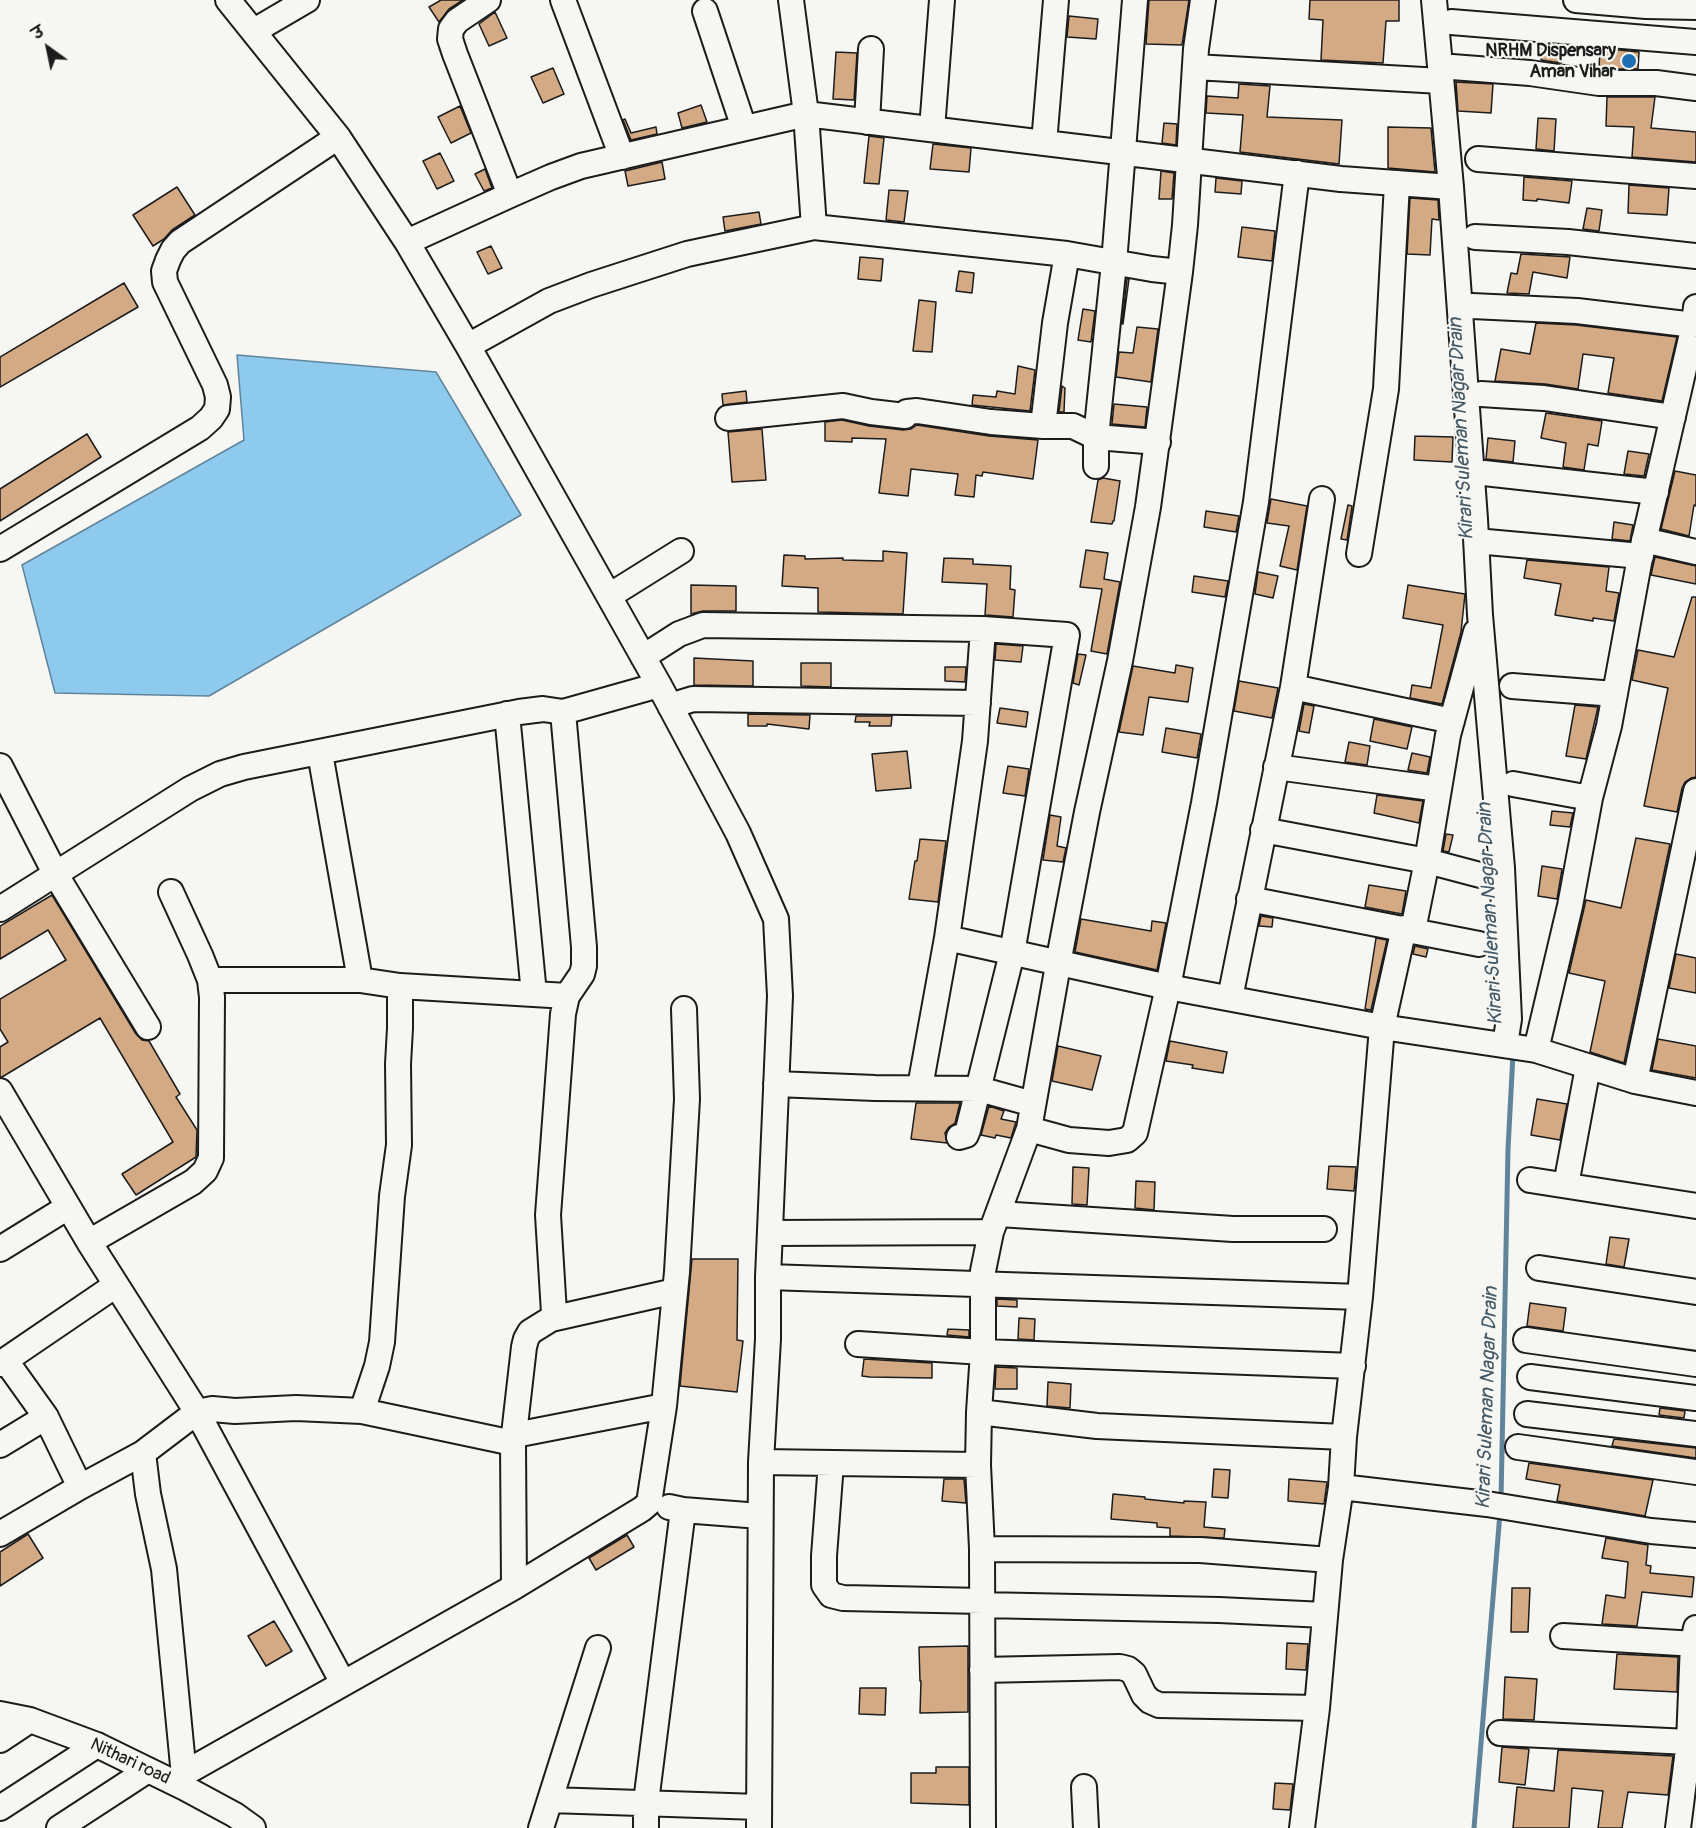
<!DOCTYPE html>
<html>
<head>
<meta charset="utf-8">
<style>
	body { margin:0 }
	#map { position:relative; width:1696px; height:1828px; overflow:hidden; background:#f6f6f2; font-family:Pangolin,"Playpen Sans Deva",sans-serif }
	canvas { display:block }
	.north { position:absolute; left:18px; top:18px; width:60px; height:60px; -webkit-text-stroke:4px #f6f6f2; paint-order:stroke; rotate:327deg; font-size:16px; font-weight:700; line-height:24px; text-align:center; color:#1c1c1c }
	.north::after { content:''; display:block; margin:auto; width:21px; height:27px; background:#1c1c1c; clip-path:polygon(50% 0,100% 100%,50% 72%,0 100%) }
</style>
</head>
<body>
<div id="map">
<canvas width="1696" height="1828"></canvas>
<div class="north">उ</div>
</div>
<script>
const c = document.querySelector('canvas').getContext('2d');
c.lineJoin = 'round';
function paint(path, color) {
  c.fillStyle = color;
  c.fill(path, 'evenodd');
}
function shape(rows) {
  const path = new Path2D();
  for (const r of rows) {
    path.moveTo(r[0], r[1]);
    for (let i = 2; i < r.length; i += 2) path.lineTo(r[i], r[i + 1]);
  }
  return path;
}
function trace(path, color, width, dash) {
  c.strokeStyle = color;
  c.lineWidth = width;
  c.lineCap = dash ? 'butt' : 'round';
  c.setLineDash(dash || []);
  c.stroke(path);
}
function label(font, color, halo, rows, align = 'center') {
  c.font = font + ' Pangolin,sans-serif';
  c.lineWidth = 4.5;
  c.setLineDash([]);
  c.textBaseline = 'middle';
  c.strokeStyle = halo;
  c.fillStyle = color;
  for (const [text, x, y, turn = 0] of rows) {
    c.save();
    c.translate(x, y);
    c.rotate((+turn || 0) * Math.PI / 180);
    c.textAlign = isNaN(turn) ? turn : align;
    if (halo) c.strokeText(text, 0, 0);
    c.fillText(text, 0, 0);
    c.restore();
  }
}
const water = shape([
	[237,355,436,372,521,515,209,696,55,693,22,565,244,440,237,355]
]);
paint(water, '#8ecaee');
trace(water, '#60849a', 1.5);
trace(shape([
	[1501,1500,1508,1149,1513,1054],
	[1474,1828,1500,1513]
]), '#60849a', 5);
const building = shape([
	[441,0,463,0,449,9,439,22,429,7,441,0],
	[1149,0,1189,0,1182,45,1146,44,1149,0],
	[1310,0,1399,0,1399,21,1386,21,1383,63,1321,60,1323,20,1309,19,1310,0],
	[495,12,507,38,489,46,479,24,495,12],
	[1069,16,1098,19,1096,39,1067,37,1069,16],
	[1542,44,1562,45,1561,63,1541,60,1542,44],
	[1600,48,1639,52,1638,69,1599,69,1600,48],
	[836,52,857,53,854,100,833,99,836,52],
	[553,68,564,94,543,103,531,77,553,68],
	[1456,82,1493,84,1491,113,1458,111,1456,82],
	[1239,84,1270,86,1267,117,1342,120,1339,164,1240,152,1243,115,1206,113,1207,96,1238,98,1239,84],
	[1607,97,1655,97,1651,128,1696,132,1696,162,1632,157,1634,127,1606,126,1607,97],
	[701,105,707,122,682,128,678,113,701,105],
	[460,106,471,133,451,143,438,117,460,106],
	[1538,118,1556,119,1554,151,1536,149,1538,118],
	[625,119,631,133,656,127,657,134,631,140,623,120,625,119],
	[1164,123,1177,124,1176,145,1162,143,1164,123],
	[1388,127,1431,128,1435,172,1388,168,1388,127],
	[869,136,884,138,879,184,864,183,869,136],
	[933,144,971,148,969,172,930,169,933,144],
	[440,153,454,181,437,189,423,161,440,153],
	[662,162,665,179,628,186,625,171,662,162],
	[485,169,492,188,484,191,475,174,485,169],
	[1161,171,1174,173,1172,199,1159,199,1161,171],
	[1524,177,1572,181,1569,203,1537,199,1537,201,1523,200,1524,177],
	[1216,178,1242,181,1241,194,1215,192,1216,178],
	[1629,185,1669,188,1667,215,1628,213,1629,185],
	[177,187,195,215,172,230,164,239,153,246,133,215,177,187],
	[889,190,908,191,904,222,886,220,889,190],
	[1410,198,1438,200,1439,220,1432,219,1430,255,1407,254,1410,198],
	[1587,208,1602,210,1599,231,1583,229,1587,208],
	[759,212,761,224,725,231,723,217,759,212],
	[1242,227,1275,231,1272,261,1238,257,1242,227],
	[491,246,502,268,488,274,477,252,491,246],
	[1521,254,1570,257,1567,278,1533,272,1529,294,1507,293,1511,273,1517,274,1521,254],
	[860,257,883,259,881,281,858,279,860,257],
	[959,271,974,273,972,293,956,291,959,271],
	[1127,279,1129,279,1123,324,1122,324,1127,279],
	[124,283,138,307,0,387,0,357,124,283],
	[919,300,936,302,932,352,913,351,919,300],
	[1083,309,1095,311,1091,342,1078,340,1083,309],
	[1536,323,1576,325,1677,337,1662,401,1608,393,1614,358,1583,354,1578,389,1545,384,1495,381,1501,349,1530,354,1536,323],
	[1137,327,1158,329,1151,382,1116,377,1119,352,1133,353,1137,327],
	[1018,366,1035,370,1030,411,972,405,973,395,996,397,997,391,1015,394,1018,366],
	[1062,386,1065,388,1064,412,1059,412,1062,386],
	[746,391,747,402,723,405,722,394,746,391],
	[1114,404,1147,407,1145,427,1112,424,1114,404],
	[1546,413,1602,421,1598,446,1588,444,1584,470,1563,467,1566,443,1541,438,1546,413],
	[842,420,869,426,903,430,911,429,917,425,989,436,1038,440,1033,479,983,472,982,476,976,475,974,497,955,495,958,474,911,469,908,496,879,493,886,439,852,438,852,442,825,441,825,422,842,420],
	[762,429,766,480,732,482,728,432,762,429],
	[87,434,101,457,0,521,0,489,87,434],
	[1415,436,1453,437,1452,462,1414,460,1415,436],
	[1488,438,1515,441,1513,462,1486,459,1488,438],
	[1628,451,1649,454,1644,476,1624,474,1628,451],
	[1675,471,1696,475,1696,506,1694,505,1689,536,1661,529,1675,471],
	[1103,478,1120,481,1114,521,1113,521,1112,524,1091,522,1098,480,1103,478],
	[1271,499,1307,506,1297,570,1280,566,1289,526,1267,523,1271,499],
	[1348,505,1352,506,1347,540,1341,539,1348,505],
	[1206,511,1239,516,1236,532,1204,527,1206,511],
	[1614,522,1633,525,1630,541,1612,539,1614,522],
	[1086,550,1108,553,1104,579,1120,582,1107,654,1091,651,1102,589,1080,587,1086,550],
	[883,551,907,553,903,614,818,612,818,588,782,586,784,555,805,556,805,559,843,558,843,560,883,561,883,551],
	[1655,557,1696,566,1696,584,1651,575,1655,557],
	[944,558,973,559,973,564,1011,566,1010,589,1015,590,1013,617,985,615,987,584,942,582,944,558],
	[1527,560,1609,567,1606,591,1619,593,1614,621,1593,618,1593,621,1555,615,1561,584,1524,578,1527,560],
	[1258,572,1278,576,1273,598,1255,594,1258,572],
	[1194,576,1228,581,1225,597,1192,592,1194,576],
	[691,585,736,586,736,611,703,611,691,614,691,585],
	[1408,585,1465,594,1461,632,1442,704,1410,698,1412,685,1431,688,1443,625,1403,618,1408,585],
	[1692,597,1696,597,1696,777,1691,778,1685,782,1682,788,1677,812,1644,806,1668,688,1632,680,1638,650,1674,657,1692,597],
	[996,644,1023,646,1021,662,995,660,996,644],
	[1078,654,1086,655,1079,685,1073,683,1078,654],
	[694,658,753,661,753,686,694,685,694,658],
	[801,663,831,663,831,687,801,686,801,663],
	[1176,665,1193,668,1188,702,1149,697,1143,735,1119,732,1133,666,1175,673,1176,665],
	[945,667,966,667,965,682,945,681,945,667],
	[1239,681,1278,688,1272,718,1234,711,1239,681],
	[1304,704,1314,706,1309,733,1299,731,1304,704],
	[1575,705,1598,707,1586,759,1566,756,1575,705],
	[1000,708,1028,712,1026,727,997,723,1000,708],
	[748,714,810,715,809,729,767,724,767,726,748,726,748,714],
	[856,716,892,716,891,726,869,726,870,722,855,722,856,716],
	[1374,719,1412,727,1407,749,1370,741,1374,719],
	[1166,728,1201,734,1197,758,1162,752,1166,728],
	[1349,742,1370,746,1367,765,1345,762,1349,742],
	[907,751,911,788,876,791,872,754,907,751],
	[1412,753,1430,757,1427,773,1408,770,1412,753],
	[1008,766,1029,769,1025,796,1003,793,1008,766],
	[1377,795,1423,801,1419,823,1374,813,1377,795],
	[1552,811,1573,813,1570,827,1550,825,1552,811],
	[1050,815,1061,817,1057,846,1066,848,1063,862,1043,860,1050,815],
	[1446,834,1453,835,1449,852,1443,851,1446,834],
	[1636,838,1670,844,1624,1063,1590,1052,1605,981,1569,973,1586,900,1621,908,1636,838],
	[920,839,946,841,938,902,909,899,915,861,917,861,920,839],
	[1542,866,1562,869,1557,899,1538,896,1542,866],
	[1369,885,1406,891,1402,914,1365,907,1369,885],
	[52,895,136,1034,142,1040,149,1041,180,1094,176,1097,197,1130,196,1157,136,1195,122,1174,173,1142,100,1018,2,1077,0,1077,0,1047,8,1042,0,1029,0,999,66,960,48,930,0,959,0,926,52,895],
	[1261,916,1273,918,1272,927,1259,926,1261,916],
	[1081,919,1151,931,1152,921,1166,923,1157,970,1075,952,1081,919],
	[1376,938,1387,940,1371,1010,1365,1009,1376,938],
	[1415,946,1428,949,1426,957,1413,954,1415,946],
	[1676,954,1696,958,1696,993,1669,988,1676,954],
	[1658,1039,1696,1046,1696,1078,1652,1070,1658,1039],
	[1170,1041,1227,1052,1223,1073,1192,1068,1193,1065,1166,1061,1170,1041],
	[1058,1046,1101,1056,1092,1090,1052,1081,1058,1046],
	[1537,1099,1567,1104,1560,1140,1531,1135,1537,1099],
	[916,1103,960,1103,955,1123,949,1127,945,1133,947,1143,911,1139,916,1103],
	[989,1106,1004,1111,1001,1119,1016,1122,1011,1138,996,1135,995,1138,981,1135,989,1106],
	[1329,1166,1356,1167,1354,1191,1327,1189,1329,1166],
	[1073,1167,1089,1168,1087,1205,1072,1204,1073,1167],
	[1136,1181,1155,1182,1154,1210,1135,1208,1136,1181],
	[1610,1237,1629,1239,1624,1267,1606,1264,1610,1237],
	[692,1259,738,1259,737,1340,743,1341,737,1392,680,1386,692,1259],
	[997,1299,1017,1300,1017,1307,997,1306,997,1299],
	[1530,1303,1566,1308,1563,1331,1527,1326,1530,1303],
	[1019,1318,1035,1319,1034,1340,1018,1339,1019,1318],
	[948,1329,969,1330,969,1337,947,1335,948,1329],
	[864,1359,932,1363,932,1378,870,1377,862,1376,864,1359],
	[996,1367,1017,1368,1017,1389,995,1389,996,1367],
	[1048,1382,1071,1384,1070,1408,1047,1406,1048,1382],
	[1660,1408,1685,1411,1684,1418,1659,1415,1660,1408],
	[1614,1439,1696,1448,1696,1458,1612,1446,1614,1439],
	[1529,1463,1653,1480,1645,1516,1557,1501,1560,1485,1526,1479,1529,1463],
	[1214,1469,1230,1470,1228,1498,1212,1497,1214,1469],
	[944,1479,964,1479,966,1503,942,1501,944,1479],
	[1289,1479,1327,1482,1324,1504,1288,1501,1289,1479],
	[1113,1494,1145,1497,1145,1499,1184,1503,1184,1501,1206,1502,1204,1527,1225,1529,1224,1538,1170,1536,1170,1528,1157,1527,1157,1523,1111,1519,1113,1494],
	[28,1534,43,1558,0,1586,0,1552,28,1534],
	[627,1535,634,1547,596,1570,589,1558,627,1535],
	[1606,1538,1648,1545,1646,1565,1651,1566,1650,1573,1694,1577,1692,1597,1642,1592,1637,1626,1602,1624,1606,1595,1625,1598,1628,1562,1602,1558,1606,1538],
	[1512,1588,1530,1588,1528,1632,1511,1632,1512,1588],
	[274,1621,292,1651,266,1666,248,1636,274,1621],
	[1287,1643,1308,1644,1306,1670,1286,1669,1287,1643],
	[968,1646,968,1712,920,1713,921,1681,920,1681,919,1647,968,1646],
	[1617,1654,1678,1657,1677,1692,1614,1689,1617,1654],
	[1505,1677,1537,1679,1534,1720,1503,1719,1505,1677],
	[860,1688,886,1688,885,1715,859,1714,860,1688],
	[1502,1747,1529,1749,1525,1785,1499,1782,1502,1747],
	[1558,1750,1673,1756,1668,1795,1628,1792,1622,1828,1598,1828,1603,1791,1572,1788,1569,1828,1513,1828,1517,1787,1554,1791,1558,1750],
	[936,1767,969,1767,969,1805,911,1803,911,1773,936,1773,936,1767],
	[1275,1783,1293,1784,1290,1810,1273,1809,1275,1783]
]);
paint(building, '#d4aa85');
trace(building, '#1c1c1c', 1.5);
const minor = shape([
	[228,0,338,137,407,242,468,346,659,685,738,833,776,919,780,996,768,1277,768,1339,761,1462,759,1828],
	[488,0,457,21,451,29,450,39,455,54,510,195],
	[563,0,622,157],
	[791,0,806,114,814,227],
	[1434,0,1451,187,1475,519,1480,615,1502,868,1509,1019,1505,1045],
	[1576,0,1646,6,1696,7],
	[705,11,744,128],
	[1451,22,1696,42],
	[254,31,307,0],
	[1195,67,1441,81],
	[1452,67,1530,73,1599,83,1656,83,1696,88],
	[867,122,871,49],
	[932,129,942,0],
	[1044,143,1056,0],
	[1478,159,1696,176],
	[1475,237,1568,242,1696,256],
	[407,242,510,195,551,177,581,166,806,114,1341,179,1451,187],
	[1472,306,1577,311,1694,325],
	[468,346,549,301,591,285,687,254,814,227,1067,254,1152,269,1180,272],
	[1481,394,1544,398,1673,417],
	[728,418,843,406,871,412,905,416,907,412,917,411,991,422,1043,426,1073,426,1096,437,1158,442],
	[1043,426,1055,323,1067,254],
	[1096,466,1096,437,1114,263,1135,0],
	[1484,473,1656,492],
	[1644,540,1696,552],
	[1487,542,1641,556],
	[0,549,200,428,211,418,217,409,218,397,215,385,165,282,164,271,168,260,173,250,180,242,338,137],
	[1359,554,1386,389,1397,183],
	[609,596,681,551],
	[643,657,679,634,703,625,983,629,1067,635,1012,953,968,1130,966,1135,959,1137],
	[1512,686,1615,694],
	[1293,687,1452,721],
	[670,706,693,699,978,703],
	[507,714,534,994],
	[320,753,360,980,400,986,567,996],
	[0,766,56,875,148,1027],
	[1276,767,1439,789],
	[1513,784,1590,798],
	[1263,830,1427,861,1480,875],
	[1249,899,1479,944],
	[0,909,190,789,220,774,244,767,519,712,543,709,563,712,659,685],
	[1413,930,1427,861,1448,735,1476,632],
	[947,938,1168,987,1382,1027,1536,1050,1635,1081,1696,1093],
	[210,980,360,980],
	[1230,998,1293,687,1322,499],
	[1536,1050,1570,906,1590,798,1609,726,1639,563,1694,325,1696,307],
	[1635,1081,1696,791],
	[776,1084,875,1088,979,1089,1033,1104],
	[920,1087,947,938,975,741,983,629],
	[0,1091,89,1242,197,1412,343,1683],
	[1029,1129,1069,1140,1109,1143,1127,1140,1135,1133,1168,987,1204,803,1256,502,1297,173],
	[1530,1180,1696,1206],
	[1566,1185,1588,1067],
	[999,1214,1233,1229,1324,1229],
	[770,1233,991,1232],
	[89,1242,193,1182,205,1171,211,1158,212,997,210,980,200,955,171,892],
	[0,1249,68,1207],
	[1539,1268,1696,1292],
	[768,1277,1360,1297],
	[551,1319,675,1291],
	[1526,1340,1696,1364],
	[858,1344,983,1352,1353,1366],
	[6,1361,46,1417,80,1487],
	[0,1364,116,1285],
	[1530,1377,1696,1398],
	[362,1411,377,1366,382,1342,392,1196,399,1145,398,1064,400,1028,400,986],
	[979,1412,1097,1426,1344,1437],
	[1527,1414,1696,1434],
	[515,1435,664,1406],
	[0,1445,46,1417],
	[1518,1447,1696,1472],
	[143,1453,148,1494,164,1569,185,1786],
	[761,1462,978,1465],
	[831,1463,824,1556,824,1585,831,1595,843,1598,982,1601],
	[1341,1487,1487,1504,1651,1531,1696,1535],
	[669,1507,683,1510,760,1516],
	[0,1534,80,1487,143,1453,197,1412,212,1409,235,1411,296,1408,362,1411,513,1443],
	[982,1549,1200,1550,1330,1560],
	[514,1587,513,1443,524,1347,526,1339,530,1332,551,1319,554,1313,548,1215,563,1014,567,996,582,974,584,966,584,947,563,712],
	[982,1605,1219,1610,1325,1615],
	[1563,1636,1696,1644],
	[982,1670,1120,1667,1128,1669,1134,1674,1144,1695,1150,1701,1159,1705,1317,1708],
	[0,1714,30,1720,97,1745,185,1788,235,1815,253,1828],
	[1500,1733,1689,1742],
	[0,1740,30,1720],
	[185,1773,514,1587,642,1509,649,1503,664,1406,677,1272,687,1099,684,1009],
	[1084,1787,1086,1828],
	[550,1800,759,1807],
	[0,1808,97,1745],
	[59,1828,148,1770],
	[541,1828,598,1648],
	[646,1828,646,1802,683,1510],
	[983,1828,982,1549,978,1465,979,1412,983,1352,983,1271,991,1232,1029,1129,1061,948,1087,812,1120,661,1148,507,1180,272,1185,225,1196,49,1203,0],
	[1302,1828,1317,1708,1330,1560,1341,1487,1344,1437,1360,1297,1382,1027,1404,928],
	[1678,1828,1689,1742,1693,1643,1696,1628]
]);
trace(minor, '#1c1c1c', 28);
trace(minor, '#f6f6f2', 24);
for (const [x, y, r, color] of [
	[1629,61,8,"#1f6fb2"]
]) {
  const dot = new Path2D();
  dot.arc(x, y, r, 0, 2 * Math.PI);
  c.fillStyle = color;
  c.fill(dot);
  trace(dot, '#f6f6f2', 2);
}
label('bold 18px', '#1c1c1c', '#f6f6f2', [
	["NRHM Dispensary",1616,51],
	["Aman Vihar",1616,72]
], 'right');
label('18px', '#1c1c1c', '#f6f6f2', [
	["Nithari road",130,1762,25]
]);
label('italic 20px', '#445966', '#f6f6f2', [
	["Kirari Suleman Nagar Drain",1462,429,-93],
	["Kirari Suleman Nagar Drain",1491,914,-93],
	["Kirari Suleman Nagar Drain",1488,1398,-88]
]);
</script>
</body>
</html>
